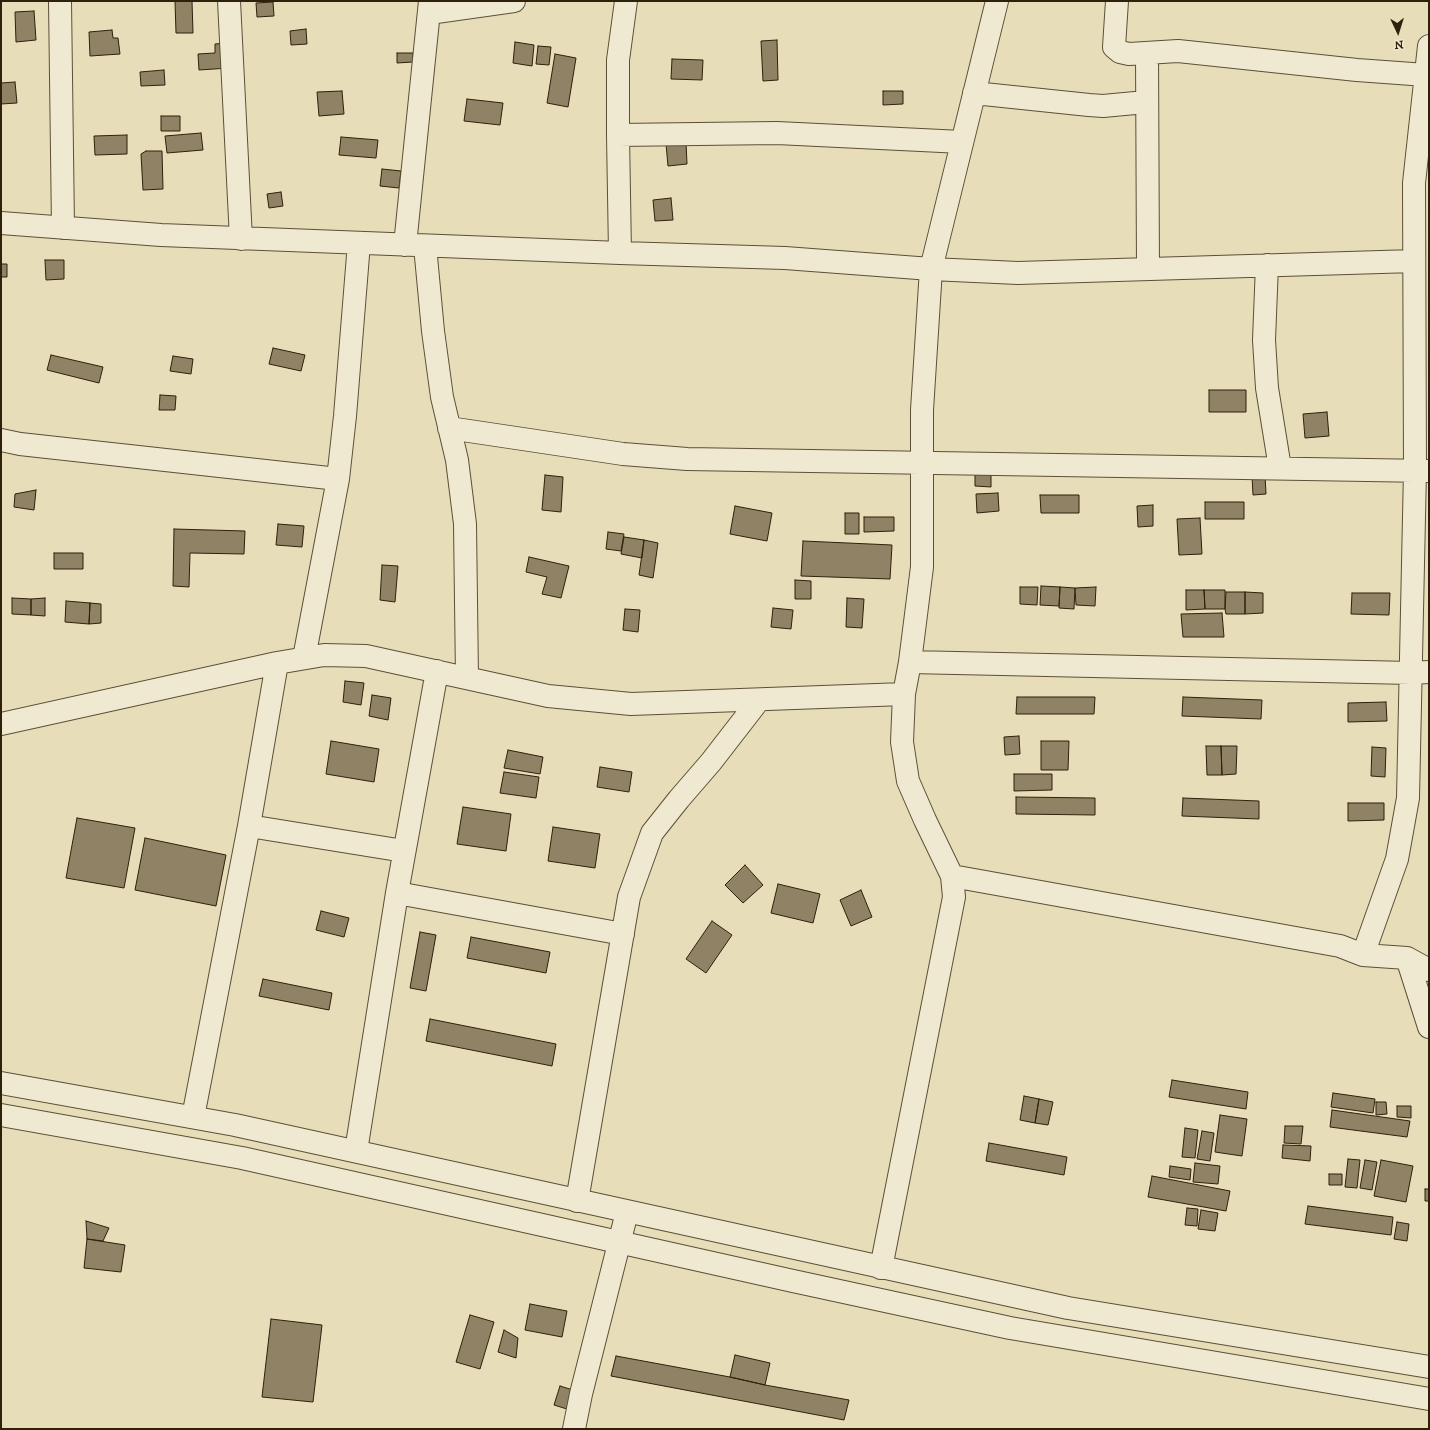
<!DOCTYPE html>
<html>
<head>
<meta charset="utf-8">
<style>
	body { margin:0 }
	#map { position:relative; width:1430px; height:1430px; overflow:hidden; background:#e7ddb8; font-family:"IM FELL DW Pica",serif }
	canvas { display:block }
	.frame { position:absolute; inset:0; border:2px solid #2f200c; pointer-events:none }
	.north { position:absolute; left:1378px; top:12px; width:40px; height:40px; -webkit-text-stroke:3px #efe9d1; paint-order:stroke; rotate:176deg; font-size:11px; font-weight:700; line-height:16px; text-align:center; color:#2f200c }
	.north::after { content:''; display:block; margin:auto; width:14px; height:18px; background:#2f200c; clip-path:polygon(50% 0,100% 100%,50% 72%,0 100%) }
</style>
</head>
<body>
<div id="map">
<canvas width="1430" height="1430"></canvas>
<div class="frame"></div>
<div class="north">N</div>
</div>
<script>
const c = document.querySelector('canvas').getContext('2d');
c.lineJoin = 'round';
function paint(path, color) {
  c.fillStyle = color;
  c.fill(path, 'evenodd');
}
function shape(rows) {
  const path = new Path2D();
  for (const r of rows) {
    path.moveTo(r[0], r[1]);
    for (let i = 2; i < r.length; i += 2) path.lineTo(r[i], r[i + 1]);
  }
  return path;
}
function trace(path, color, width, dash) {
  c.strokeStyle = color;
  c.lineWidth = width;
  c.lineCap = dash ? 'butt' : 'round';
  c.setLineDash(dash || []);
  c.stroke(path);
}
const building = shape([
	[175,1,192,1,193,33,176,33,175,1],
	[273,2,274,16,257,17,256,3,273,2],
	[34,11,36,40,16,42,15,12,34,11],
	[306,29,307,44,291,45,290,31,306,29],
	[112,30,113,38,118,38,120,54,90,56,89,32,112,30],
	[777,40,778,80,763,81,761,41,777,40],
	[515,42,534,45,532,66,513,63,515,42],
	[227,43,229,68,199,70,198,54,215,53,215,44,227,43],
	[538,46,551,47,549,65,536,64,538,46],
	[397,53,413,53,413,62,397,63,397,53],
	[555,54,576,58,568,107,547,103,555,54],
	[672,59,703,60,702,80,671,79,672,59],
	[164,70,165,85,141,86,140,72,164,70],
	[15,82,17,103,1,104,1,83,15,82],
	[342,91,344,114,319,116,317,92,342,91],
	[883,91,903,91,903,104,883,105,883,91],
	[467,99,503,103,500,125,464,121,467,99],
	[161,116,180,116,180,131,161,131,161,116],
	[201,133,203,150,167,153,165,136,201,133],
	[127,135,127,154,95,155,94,136,127,135],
	[341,137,378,140,376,158,339,155,341,137],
	[686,142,687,164,668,166,666,144,686,142],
	[146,151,162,151,163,189,143,190,141,154,146,151],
	[382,169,401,171,399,188,380,186,382,169],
	[281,192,283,206,269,208,267,194,281,192],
	[671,198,673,220,655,221,653,200,671,198],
	[45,260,64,260,64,279,46,280,45,260],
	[1,264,7,264,7,277,1,277,1,264],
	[273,348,305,355,301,371,269,364,273,348],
	[51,355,103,367,99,383,47,370,51,355],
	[173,356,193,359,191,374,170,371,173,356],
	[1209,390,1246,390,1246,412,1209,412,1209,390],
	[160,395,176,396,175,410,159,410,160,395],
	[1327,412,1329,436,1305,438,1303,414,1327,412],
	[975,471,991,471,991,487,975,486,975,471],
	[545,475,563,477,561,512,542,510,545,475],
	[1265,475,1266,494,1253,495,1252,476,1265,475],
	[36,490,34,510,14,507,15,494,36,490],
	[998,493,999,511,977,513,976,494,998,493],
	[1040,495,1079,495,1079,513,1041,513,1040,495],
	[1205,502,1244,502,1244,519,1205,519,1205,502],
	[1153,505,1153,526,1138,527,1137,506,1153,505],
	[735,506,772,513,767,541,730,534,735,506],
	[845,513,859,513,859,534,845,534,845,513],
	[864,517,894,517,894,531,864,532,864,517],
	[1200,518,1202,554,1179,555,1177,519,1200,518],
	[278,524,304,526,302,547,276,545,278,524],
	[174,529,245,531,244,554,190,553,189,587,173,586,174,529],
	[608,532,624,534,621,551,606,549,608,532],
	[624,537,644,540,642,558,621,554,624,537],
	[644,540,658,543,653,578,639,575,644,540],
	[803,541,892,545,890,579,801,576,803,541],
	[54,553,83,553,83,569,54,569,54,553],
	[529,557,569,566,561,598,542,594,547,577,526,572,529,557],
	[382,565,398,566,395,602,380,600,382,565],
	[795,580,811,581,811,599,795,599,795,580],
	[1041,586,1060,587,1059,606,1040,605,1041,586],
	[1020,587,1038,587,1037,605,1020,604,1020,587],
	[1060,587,1075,588,1074,609,1059,608,1060,587],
	[1096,587,1095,606,1076,605,1075,588,1096,587],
	[1186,590,1204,590,1205,609,1186,610,1186,590],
	[1204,590,1225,590,1225,609,1205,609,1204,590],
	[1226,592,1245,592,1245,614,1226,614,1225,609,1226,592],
	[1245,592,1263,593,1263,613,1245,614,1245,592],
	[1352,593,1390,593,1389,615,1351,614,1352,593],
	[12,598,31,599,31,615,12,614,12,598],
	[45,598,45,616,31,615,31,599,45,598],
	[847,598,864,599,862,628,846,627,847,598],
	[66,601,90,603,89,624,65,622,66,601],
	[90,603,101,604,101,623,89,624,90,603],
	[773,608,793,610,791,629,771,627,773,608],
	[625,609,640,610,638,632,623,630,625,609],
	[1222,613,1224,637,1183,637,1181,614,1222,613],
	[345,681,364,683,361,705,343,702,345,681],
	[372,695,391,698,388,720,369,716,372,695],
	[1017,697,1095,697,1094,714,1016,714,1017,697],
	[1183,697,1262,700,1261,719,1182,716,1183,697],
	[1386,702,1387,721,1348,722,1348,703,1386,702],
	[1019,736,1020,754,1005,755,1004,737,1019,736],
	[331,741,379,749,374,782,326,774,331,741],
	[1041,741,1069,741,1068,770,1041,770,1041,741],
	[1206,746,1221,746,1222,775,1207,775,1206,746],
	[1221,746,1237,746,1236,774,1222,775,1221,746],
	[1372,747,1386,748,1385,777,1371,776,1372,747],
	[508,750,543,757,540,774,504,768,508,750],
	[600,767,632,772,629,792,597,787,600,767],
	[504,772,539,777,536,798,500,793,504,772],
	[1014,774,1052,774,1052,790,1014,791,1014,774],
	[1016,797,1095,798,1095,815,1016,814,1016,797],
	[1183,798,1259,801,1259,819,1182,816,1183,798],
	[1348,803,1384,803,1384,820,1348,821,1348,803],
	[463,807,511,814,506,851,457,844,463,807],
	[77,818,135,828,124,888,66,878,77,818],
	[553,827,600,834,595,868,548,861,553,827],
	[145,838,226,855,216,906,135,890,145,838],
	[745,865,763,885,743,903,725,885,745,865],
	[778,884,820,894,813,923,771,913,778,884],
	[861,890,872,917,851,926,840,900,861,890],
	[321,911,349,918,344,937,316,930,321,911],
	[712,921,732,935,706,973,686,959,712,921],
	[420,932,436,935,426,991,410,988,420,932],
	[471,937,550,952,546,973,467,958,471,937],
	[263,979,332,993,329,1010,259,996,263,979],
	[430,1019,556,1044,552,1066,426,1041,430,1019],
	[1172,1080,1248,1092,1246,1109,1169,1097,1172,1080],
	[1333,1093,1375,1099,1373,1113,1331,1107,1333,1093],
	[1024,1096,1039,1099,1035,1123,1020,1120,1024,1096],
	[1039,1099,1053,1102,1048,1125,1035,1123,1039,1099],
	[1376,1102,1386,1102,1387,1114,1376,1115,1376,1102],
	[1397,1106,1411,1106,1411,1118,1397,1117,1397,1106],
	[1332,1110,1410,1121,1407,1137,1330,1127,1332,1110],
	[1220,1115,1247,1119,1242,1156,1215,1152,1220,1115],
	[1285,1126,1303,1126,1301,1144,1284,1143,1285,1126],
	[1185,1128,1198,1130,1195,1158,1182,1157,1185,1128],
	[1202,1131,1214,1133,1210,1161,1197,1159,1202,1131],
	[989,1143,1067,1157,1064,1175,986,1161,989,1143],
	[1283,1145,1311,1146,1310,1161,1282,1158,1283,1145],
	[1348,1159,1360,1160,1357,1188,1345,1187,1348,1159],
	[1365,1160,1377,1162,1372,1190,1360,1188,1365,1160],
	[1381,1160,1413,1166,1406,1202,1374,1196,1381,1160],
	[1195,1163,1220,1166,1218,1184,1193,1182,1195,1163],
	[1170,1166,1191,1169,1190,1180,1169,1177,1170,1166],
	[1329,1174,1342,1174,1342,1185,1329,1185,1329,1174],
	[1152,1176,1230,1191,1226,1211,1148,1197,1152,1176],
	[1425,1189,1429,1189,1429,1201,1425,1201,1425,1189],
	[1308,1206,1393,1217,1391,1235,1305,1224,1308,1206],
	[1187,1208,1198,1209,1197,1226,1185,1225,1187,1208],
	[1201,1210,1218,1213,1215,1231,1198,1229,1201,1210],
	[86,1221,109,1228,103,1241,87,1239,86,1221],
	[1397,1222,1409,1224,1407,1241,1394,1239,1397,1222],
	[87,1239,125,1245,121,1272,84,1268,87,1239],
	[530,1304,567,1311,562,1337,525,1330,530,1304],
	[470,1315,494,1322,480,1369,456,1362,470,1315],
	[271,1319,322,1325,313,1402,262,1397,271,1319],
	[504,1330,518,1338,516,1358,498,1352,504,1330],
	[735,1355,770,1363,765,1385,730,1377,735,1355],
	[616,1356,730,1377,765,1385,849,1400,844,1420,611,1376,616,1356],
	[560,1386,573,1390,567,1409,554,1405,560,1386]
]);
paint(building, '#8f8265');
trace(building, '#2f200c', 1);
const minor = shape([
	[60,1,63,228],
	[229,1,241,239],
	[1117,1,1114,47,1120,52,1129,54,1178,51,1357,70,1426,75],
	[429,13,514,1],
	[1147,53,1148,269],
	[974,93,1089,105,1103,106,1146,102],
	[618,135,777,133,962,142],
	[1,223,161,235,620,253,785,258,931,269,1018,273,1414,261],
	[405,245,430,1],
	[425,246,433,331,442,397,457,460,465,524,467,678],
	[620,253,618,135,618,60,626,1],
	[1267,265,1264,340,1267,388,1280,468],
	[449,428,623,454,687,459,1429,471],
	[1,440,20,444,338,479],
	[304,658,338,479,345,416,359,243],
	[910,662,1411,673,1429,672],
	[1,724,277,663,324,655,366,656,548,696,631,704,904,694],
	[249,826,404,851],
	[952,876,1340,946,1363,955,1407,958,1429,970],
	[397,893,623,934],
	[1363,955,1397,859,1408,798,1415,470,1414,183,1429,46],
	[1407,958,1429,1027],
	[193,1117,249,826,277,663],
	[356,1151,397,893,437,671],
	[577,1201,629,897,652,833,679,799,711,762,759,700],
	[881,1268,954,897,952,876,925,820,908,781,902,742,904,694,910,662,922,567,922,410,931,269,997,1],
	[574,1429,581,1394,627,1212]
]);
const tertiary = shape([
	[1,1083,235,1125,1068,1308,1429,1367],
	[1,1115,242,1158,793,1281,1010,1328,1429,1399]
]);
trace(minor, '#5d4f37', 24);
trace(tertiary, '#5d4f37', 24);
trace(minor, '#efe9d1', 22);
trace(tertiary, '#efe9d1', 22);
</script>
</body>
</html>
